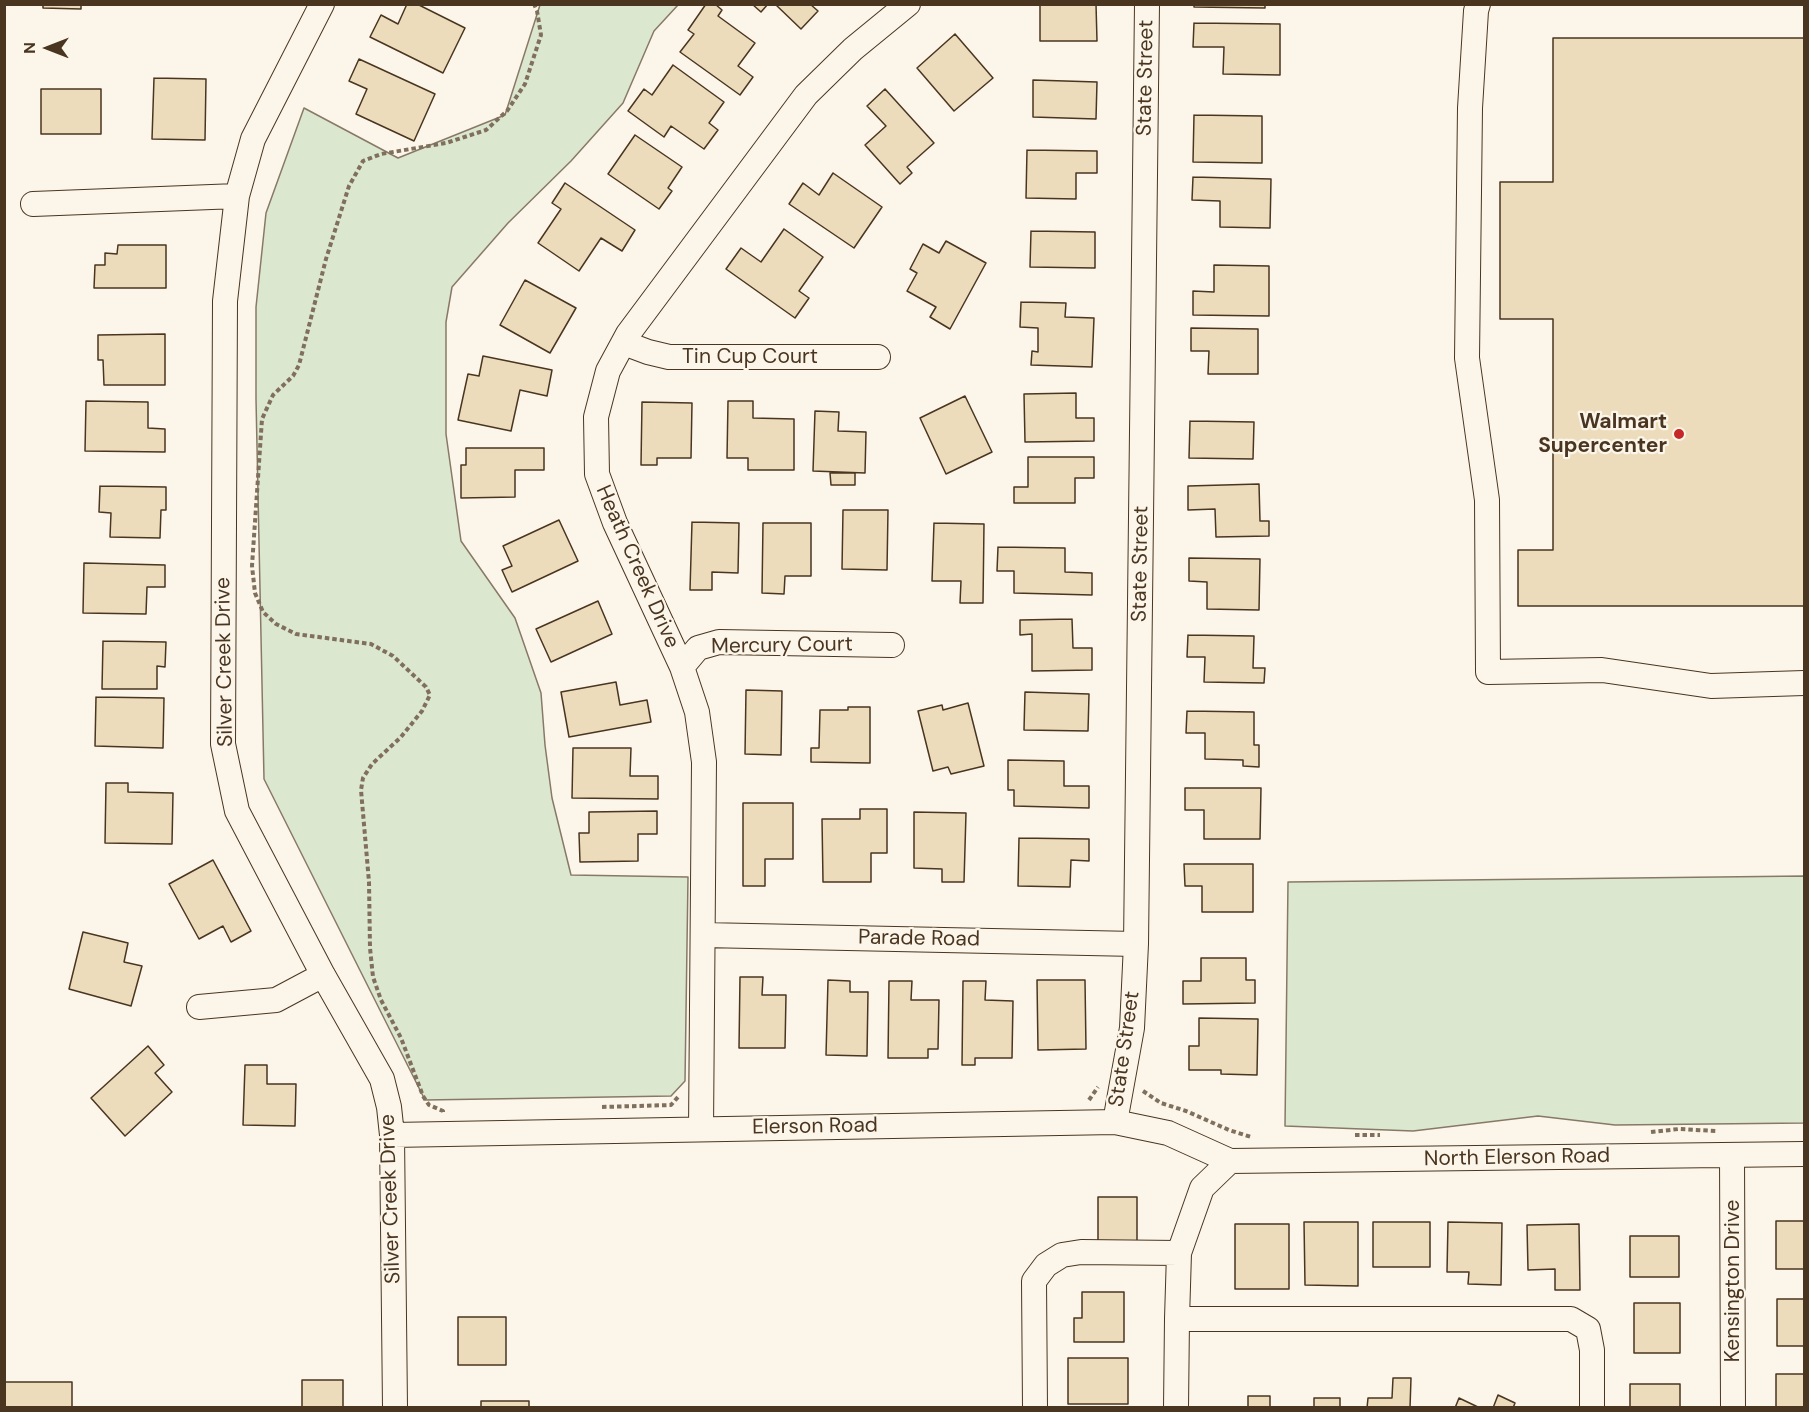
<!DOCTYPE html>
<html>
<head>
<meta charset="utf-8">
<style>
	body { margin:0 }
	#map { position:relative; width:1809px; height:1412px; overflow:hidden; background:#fbf6e9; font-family:"DM Sans",sans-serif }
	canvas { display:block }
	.frame { position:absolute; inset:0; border:6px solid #4a3520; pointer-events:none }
	.north { position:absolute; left:18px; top:18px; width:60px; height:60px; -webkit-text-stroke:4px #fbf6e9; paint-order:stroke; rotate:270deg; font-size:16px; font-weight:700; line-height:24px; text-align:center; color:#4a3520 }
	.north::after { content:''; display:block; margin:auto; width:21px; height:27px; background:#4a3520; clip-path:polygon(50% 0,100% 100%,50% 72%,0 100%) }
</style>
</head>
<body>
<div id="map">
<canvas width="1809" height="1412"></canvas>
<div class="frame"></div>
<div class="north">N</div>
</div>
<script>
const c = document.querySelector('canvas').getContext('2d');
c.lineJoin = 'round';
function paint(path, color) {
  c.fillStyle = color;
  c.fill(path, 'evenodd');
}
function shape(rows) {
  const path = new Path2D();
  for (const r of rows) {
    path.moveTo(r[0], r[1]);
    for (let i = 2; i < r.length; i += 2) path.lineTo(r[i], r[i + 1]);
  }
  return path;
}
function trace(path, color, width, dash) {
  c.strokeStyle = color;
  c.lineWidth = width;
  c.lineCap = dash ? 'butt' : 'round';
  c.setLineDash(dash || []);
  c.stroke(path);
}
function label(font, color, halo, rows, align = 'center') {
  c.font = font + ' "DM Sans",sans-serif';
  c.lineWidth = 4.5;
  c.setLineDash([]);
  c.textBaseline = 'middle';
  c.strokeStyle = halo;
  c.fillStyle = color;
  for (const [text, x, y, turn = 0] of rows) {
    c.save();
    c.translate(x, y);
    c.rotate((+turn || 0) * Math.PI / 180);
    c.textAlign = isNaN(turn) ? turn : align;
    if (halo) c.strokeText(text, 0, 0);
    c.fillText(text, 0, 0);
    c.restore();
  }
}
const green = shape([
	[540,5,678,5,654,31,623,103,571,161,508,223,452,287,446,322,446,434,461,541,515,618,541,693,545,745,552,798,571,875,688,877,685,1081,671,1096,425,1100,264,779,256,399,256,307,266,213,304,108,398,158,505,115,540,5],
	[1804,876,1804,1123,1615,1125,1538,1116,1413,1131,1285,1126,1288,882,1804,876]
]);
paint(green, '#dce7d0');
trace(green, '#887966', 1.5);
const building = shape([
	[43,4,81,4,81,9,43,8,43,4],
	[407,4,417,4,465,28,443,73,370,37,381,15,398,24,407,4],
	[706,4,715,4,722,10,718,16,755,43,738,66,753,77,740,95,680,52,694,34,688,30,706,4],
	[752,4,768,4,761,12,752,4],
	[775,4,810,4,818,11,801,29,775,4],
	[1040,4,1096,4,1097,41,1040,41,1040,4],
	[1194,4,1265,4,1265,8,1194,7,1194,4],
	[1194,23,1280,24,1280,75,1223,74,1224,47,1193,47,1194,23],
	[955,34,993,78,954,111,917,68,955,34],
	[1553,38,1804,38,1804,606,1518,606,1518,550,1553,550,1553,319,1500,319,1500,182,1553,182,1553,38],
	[359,59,435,94,414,141,356,114,367,89,349,81,359,59],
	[673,65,724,102,709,123,718,130,704,149,671,126,664,137,628,111,644,89,652,95,673,65],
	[154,78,206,79,205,140,152,139,154,78],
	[1033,80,1097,82,1096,119,1033,117,1033,80],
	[41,89,101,89,101,134,41,134,41,89],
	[885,89,934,143,907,167,912,173,900,184,865,145,886,126,867,106,885,89],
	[1194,115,1262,116,1262,163,1193,162,1194,115],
	[635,135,682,167,668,188,672,191,659,209,608,174,635,135],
	[1027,150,1097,151,1097,173,1076,173,1076,199,1026,198,1027,150],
	[833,173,882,207,854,248,789,204,803,183,819,195,833,173],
	[1193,177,1271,179,1270,228,1220,227,1220,201,1192,200,1193,177],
	[565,183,635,230,622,251,601,238,579,271,538,243,561,209,552,203,565,183],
	[784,229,823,257,799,291,809,298,795,318,726,269,741,248,761,262,784,229],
	[1031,231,1095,232,1095,268,1030,267,1031,231],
	[946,241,986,263,950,329,930,317,936,307,907,291,917,273,910,269,923,244,939,253,946,241],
	[118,245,166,245,166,288,94,288,95,265,105,265,105,253,117,254,118,245],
	[1214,265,1269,266,1269,316,1193,315,1193,291,1214,292,1214,265],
	[525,280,576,308,550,353,500,325,525,280],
	[1021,302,1066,303,1065,317,1094,318,1092,367,1031,365,1032,351,1038,352,1038,328,1020,327,1021,302],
	[1191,328,1258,329,1258,374,1208,374,1209,351,1191,351,1191,328],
	[165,334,165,385,104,385,103,360,98,360,98,335,165,334],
	[483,356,552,370,547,396,520,390,511,431,458,420,468,374,479,376,483,356],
	[1076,393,1076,418,1094,418,1094,441,1025,442,1024,394,1076,393],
	[965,396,992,452,946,474,920,418,965,396],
	[86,401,148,402,148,428,165,429,165,452,85,451,86,401],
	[728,401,753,401,753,418,794,419,794,470,748,470,748,458,727,458,728,401],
	[642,402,692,403,691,458,657,458,657,465,641,465,642,402],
	[815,411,839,412,838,431,866,432,865,473,813,471,815,411],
	[1190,421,1254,422,1253,459,1189,458,1190,421],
	[466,448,544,448,544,470,515,470,515,497,461,498,461,465,466,465,466,448],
	[1028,457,1094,457,1094,478,1075,478,1075,503,1014,503,1014,487,1028,487,1028,457],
	[830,473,855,473,855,485,831,485,830,473],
	[1259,484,1260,521,1269,521,1269,536,1216,537,1215,509,1188,510,1188,486,1259,484],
	[100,486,166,487,166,510,161,510,160,538,110,537,111,513,99,512,100,486],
	[843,510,888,510,887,570,842,569,843,510],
	[559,520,578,561,512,592,502,570,512,566,503,546,559,520],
	[692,522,739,523,738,573,712,572,712,590,690,590,692,522],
	[763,523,811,523,811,576,785,576,784,594,762,593,763,523],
	[934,523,984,524,983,603,960,603,961,581,932,581,934,523],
	[998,547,1065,548,1065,572,1092,573,1092,595,1014,593,1014,571,997,571,998,547],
	[1189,558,1260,559,1259,610,1207,609,1207,582,1189,581,1189,558],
	[84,563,165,565,165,587,147,587,146,614,83,613,84,563],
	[598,601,612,634,551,662,536,629,598,601],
	[1072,619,1073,648,1092,648,1092,670,1032,671,1032,634,1020,635,1020,620,1072,619],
	[1188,635,1254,636,1253,668,1265,668,1264,683,1204,682,1205,657,1187,657,1188,635],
	[103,641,166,642,165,667,157,666,157,689,102,689,103,641],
	[616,682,620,705,647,700,651,722,569,737,561,692,616,682],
	[746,690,782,691,781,755,745,754,746,690],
	[1025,692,1089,694,1088,731,1024,730,1025,692],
	[96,697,164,698,163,748,95,746,96,697],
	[968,703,984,766,951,774,948,767,933,771,918,711,942,705,943,710,968,703],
	[848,707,870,707,870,763,811,762,811,748,819,748,820,710,848,710,848,707],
	[1187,711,1254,712,1254,745,1259,745,1259,767,1243,766,1243,760,1205,759,1205,733,1186,733,1187,711],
	[573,748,631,748,630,776,658,776,658,799,572,798,573,748],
	[1008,760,1064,761,1064,786,1089,786,1089,808,1014,806,1014,790,1008,790,1008,760],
	[106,783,128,783,128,792,173,793,172,844,105,843,106,783],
	[1185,788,1261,788,1260,839,1204,839,1204,810,1185,810,1185,788],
	[743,803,793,803,793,859,765,859,765,886,743,886,743,803],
	[860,809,887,809,887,853,871,853,871,882,823,882,822,819,860,819,860,809],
	[657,811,657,834,638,834,638,861,580,862,579,833,589,833,589,812,657,811],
	[914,812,966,813,964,882,942,882,942,869,914,868,914,812],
	[1019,838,1089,839,1089,861,1071,860,1070,887,1018,886,1019,838],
	[213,860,251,931,231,942,223,926,199,939,169,884,213,860],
	[1184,864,1253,864,1253,912,1202,912,1202,886,1185,886,1184,864],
	[83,932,128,943,124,962,142,966,131,1006,69,989,83,932],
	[1201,958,1246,958,1246,980,1255,980,1255,1003,1183,1004,1183,981,1201,981,1201,958],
	[740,977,763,977,762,995,786,995,785,1048,739,1048,740,977],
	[828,980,850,981,850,992,868,992,867,1056,826,1055,828,980],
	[1037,980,1085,980,1086,1049,1038,1050,1037,980],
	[889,981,912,981,911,1000,939,1000,938,1049,928,1049,928,1058,888,1058,889,981],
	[963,981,986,981,985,1000,1013,1001,1012,1058,975,1058,975,1065,962,1065,963,981],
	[1199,1018,1258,1019,1257,1075,1221,1074,1221,1070,1189,1070,1189,1046,1199,1046,1199,1018],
	[148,1046,164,1065,155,1073,172,1092,125,1136,91,1098,148,1046],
	[245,1065,267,1065,267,1084,296,1084,295,1126,243,1125,245,1065],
	[1098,1197,1137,1197,1137,1241,1098,1241,1098,1197],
	[1776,1221,1804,1221,1804,1269,1776,1269,1776,1221],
	[1304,1222,1358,1222,1358,1286,1305,1285,1304,1222],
	[1373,1222,1430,1222,1430,1267,1373,1267,1373,1222],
	[1448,1222,1502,1223,1501,1285,1468,1284,1469,1272,1447,1272,1448,1222],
	[1235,1224,1289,1224,1289,1289,1235,1289,1235,1224],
	[1579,1224,1580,1290,1555,1290,1555,1269,1528,1270,1527,1225,1579,1224],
	[1630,1236,1679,1236,1679,1277,1630,1277,1630,1236],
	[1082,1292,1124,1292,1124,1342,1074,1342,1074,1318,1082,1318,1082,1292],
	[1777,1299,1804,1299,1804,1346,1777,1346,1777,1299],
	[1634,1303,1680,1303,1680,1353,1634,1353,1634,1303],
	[458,1317,506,1317,506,1365,458,1365,458,1317],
	[1068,1358,1128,1358,1128,1404,1068,1404,1068,1358],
	[1776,1374,1804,1374,1804,1408,1776,1408,1776,1374],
	[1393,1378,1411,1378,1410,1408,1367,1408,1368,1398,1392,1398,1393,1378],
	[302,1380,343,1380,343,1408,302,1408,302,1380],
	[4,1382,72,1382,72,1408,4,1408,4,1382],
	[1630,1384,1680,1384,1680,1408,1630,1408,1630,1384],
	[1498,1395,1515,1403,1513,1408,1493,1408,1498,1395],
	[1248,1396,1270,1396,1270,1408,1248,1408,1248,1396],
	[1314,1398,1340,1398,1340,1408,1314,1408,1314,1398],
	[1459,1398,1480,1408,1455,1408,1459,1398],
	[481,1401,529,1401,529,1408,481,1408,481,1401]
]);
paint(building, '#ecdcbc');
trace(building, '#4a3520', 1.5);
const minor = shape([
	[322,4,253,139,237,196,225,301,223,744,237,811,323,975,382,1079,389,1107,392,1135,395,1408],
	[1478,4,1476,11,1470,108,1467,358,1487,500,1488,672,1602,670,1711,686,1804,683],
	[33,204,237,196],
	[624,343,648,352,669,357,878,357],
	[682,667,698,648,719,642,892,645],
	[703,935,1136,944],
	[199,1007,276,1000,323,975],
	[1115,1122,1132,1028,1136,944,1147,4],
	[701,1129,704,762,697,712,682,667,615,523,597,474,596,417,608,371,628,334,806,95,853,49,908,4],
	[392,1135,1115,1122,1168,1133,1230,1161,1804,1154],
	[1732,1155,1733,1408],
	[1177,1319,1571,1319,1588,1329,1592,1350,1592,1408],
	[1035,1408,1034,1281,1046,1265,1062,1255,1081,1252,1179,1253],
	[1176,1408,1177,1319,1179,1253,1202,1188,1230,1161]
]);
trace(minor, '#4a3520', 26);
trace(shape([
	[1143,1091,1161,1103,1186,1111,1229,1130,1251,1137],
	[1089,1100,1098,1087],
	[602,1107,671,1105,678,1097],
	[443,1112,443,1111,429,1105,423,1096,401,1038,381,1000,373,977,370,948,369,882,361,790,363,778,372,764,401,737,422,711,430,695,426,687,393,656,371,644,296,634,276,624,263,612,255,593,252,566,262,419,273,395,293,376,299,365,326,259,349,186,363,161,381,154,446,143,486,130,507,111,525,84,541,35,537,11,534,4],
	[1651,1132,1679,1129,1716,1131],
	[1355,1135,1380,1135]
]), '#7f6f5c', 4, [4.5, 3]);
trace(minor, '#fbf6e9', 24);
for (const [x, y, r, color] of [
	[1679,434,6,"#c62828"]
]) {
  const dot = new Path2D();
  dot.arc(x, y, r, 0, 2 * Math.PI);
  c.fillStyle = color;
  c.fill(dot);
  trace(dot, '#fbf6e9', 2);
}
label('21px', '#4a3520', '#fbf6e9', [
	["State Street",1146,78,-89],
	["Tin Cup Court",750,357],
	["State Street",1141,564,-89],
	["Heath Creek Drive",637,567,66],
	["Mercury Court",782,646,-1],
	["Silver Creek Drive",225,662,-91],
	["Parade Road",919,939,1],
	["State Street",1125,1049,-82],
	["Elerson Road",815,1127,-1],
	["North Elerson Road",1517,1158,-1],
	["Silver Creek Drive",391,1199,-92],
	["Kensington Drive",1733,1281,-90]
]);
label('bold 21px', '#4a3520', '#fbf6e9', [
	["Walmart",1667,422],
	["Supercenter",1667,446]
], 'right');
</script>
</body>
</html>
